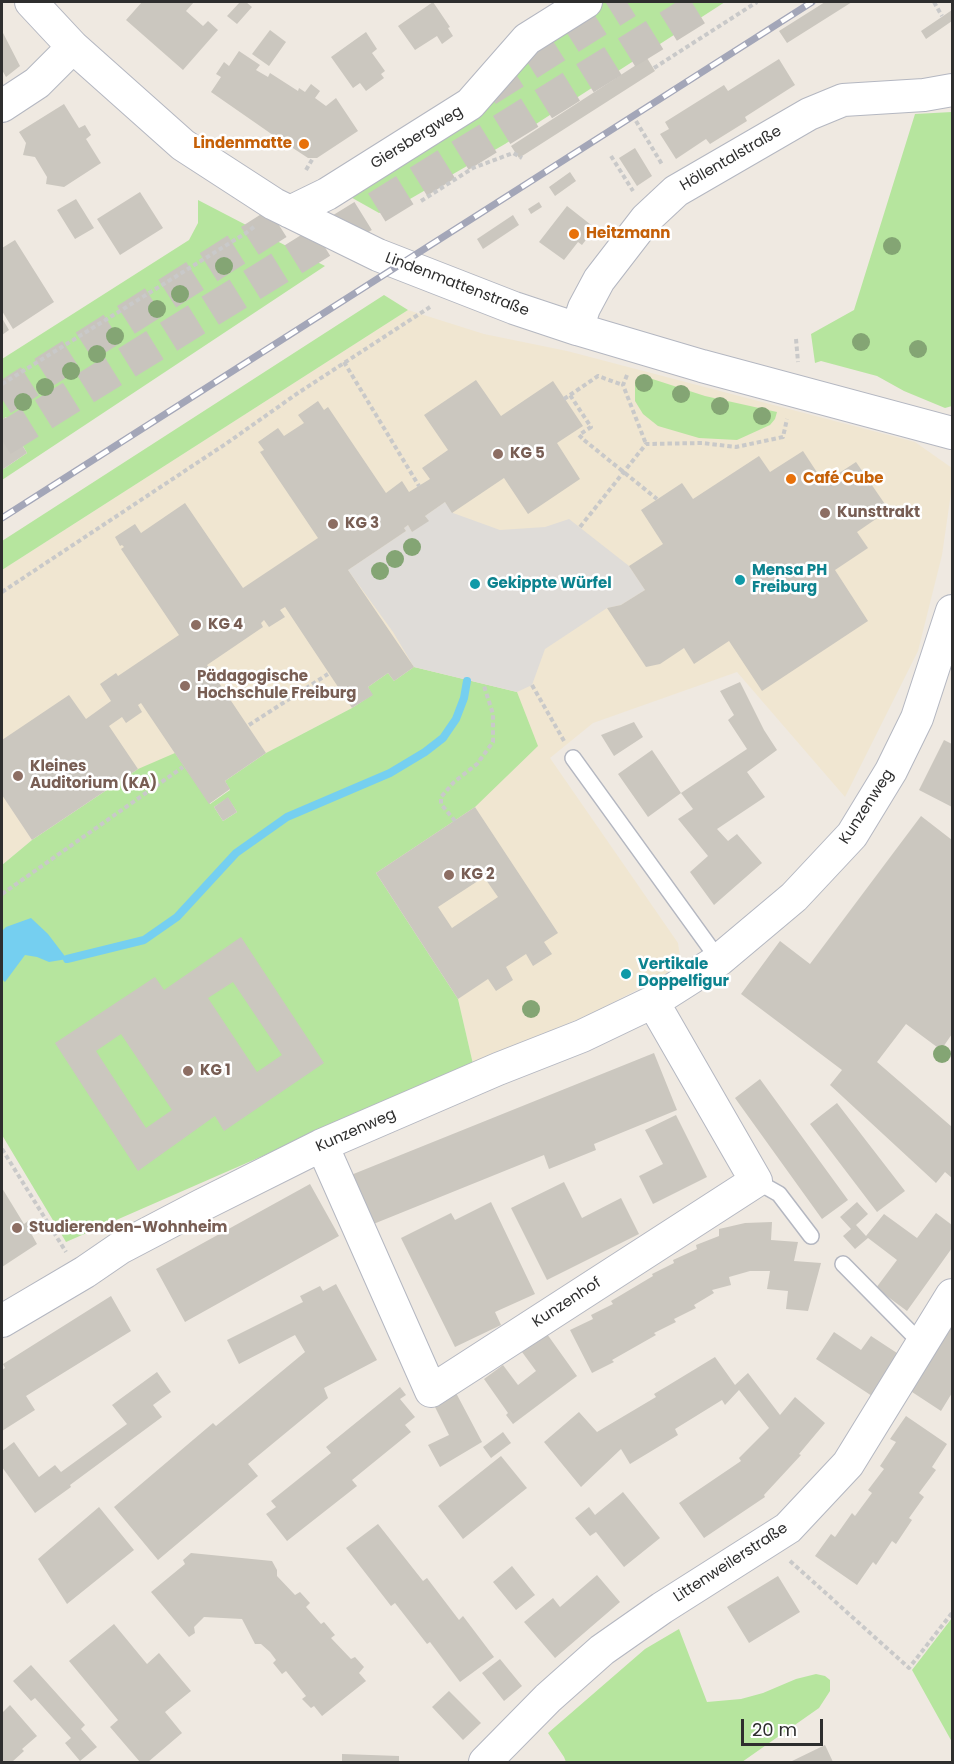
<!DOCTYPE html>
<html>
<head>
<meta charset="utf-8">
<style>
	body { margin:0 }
	#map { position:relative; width:954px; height:1764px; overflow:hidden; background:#efe9e1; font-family:Poppins,sans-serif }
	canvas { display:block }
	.frame { position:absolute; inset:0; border:3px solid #2e2e2e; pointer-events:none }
	.scale { position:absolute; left:741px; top:1719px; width:82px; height:27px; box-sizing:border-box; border:3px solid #2e2e2e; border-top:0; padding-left:8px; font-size:18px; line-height:21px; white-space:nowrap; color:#2e2e2e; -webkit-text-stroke:4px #fff; paint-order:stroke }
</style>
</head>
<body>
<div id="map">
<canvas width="954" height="1764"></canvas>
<div class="frame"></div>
<div class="scale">20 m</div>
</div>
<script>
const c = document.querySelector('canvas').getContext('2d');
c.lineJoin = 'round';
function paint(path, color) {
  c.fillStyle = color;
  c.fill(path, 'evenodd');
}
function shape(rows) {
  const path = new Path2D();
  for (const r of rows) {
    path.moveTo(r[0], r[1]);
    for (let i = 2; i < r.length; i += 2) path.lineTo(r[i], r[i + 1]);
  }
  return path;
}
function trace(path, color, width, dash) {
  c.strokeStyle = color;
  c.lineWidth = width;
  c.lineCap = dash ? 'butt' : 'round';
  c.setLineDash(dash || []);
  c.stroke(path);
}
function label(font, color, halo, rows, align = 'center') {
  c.font = font + ' Poppins,sans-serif';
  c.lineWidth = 5;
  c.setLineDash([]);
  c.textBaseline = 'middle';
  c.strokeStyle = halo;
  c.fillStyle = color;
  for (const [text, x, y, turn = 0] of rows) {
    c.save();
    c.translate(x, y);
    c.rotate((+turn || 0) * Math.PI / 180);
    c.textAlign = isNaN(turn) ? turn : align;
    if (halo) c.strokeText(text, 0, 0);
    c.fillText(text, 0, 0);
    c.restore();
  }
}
paint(shape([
	[408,310,484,334,567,351,915,442,952,468,952,486,942,555,918,651,845,797,737,672,593,723,550,758,678,943,680,957,674,970,597,1011,473,1064,458,999,376,873,394,681,388,674,373,695,352,708,266,753,225,781,230,789,209,804,138,769,32,840,2,865,2,570]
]), '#f0e6d1');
paint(shape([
	[604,2,725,2,505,144,391,210,379,213,347,195,536,45],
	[952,112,952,406,945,408,904,391,877,376,821,361,815,363,811,334,854,310,915,114],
	[198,200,325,266,2,480,2,470,27,453,6,417,2,420,2,359,189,240,198,223],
	[384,295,408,310,2,570,2,541],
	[640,375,705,396,777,412,775,419,770,425,737,440,699,438,658,426,643,414,635,401,635,385],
	[414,667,517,692,538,746,475,807,376,873,458,999,473,1064,66,1242,2,1135,2,865,32,840,138,769,175,753,210,804,230,790,225,781,266,753,352,708,372,695,368,687,388,673,394,681],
	[228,798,237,812,223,821,214,807],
	[952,1618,952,1742,912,1670],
	[679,1629,707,1702,741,1699,763,1693,796,1679,816,1674,825,1676,830,1680,830,1691,819,1708,742,1762,566,1762,564,1757,548,1733,645,1649]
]), '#b6e59e');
paint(shape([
	[445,502,453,513,500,530,545,527,569,519,629,566,645,590,621,605,607,608,545,649,532,685,517,692,414,667,393,632,348,570,406,531,404,528,408,525,412,532,428,520,425,516]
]), '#dfdcd8');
paint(shape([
	[31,918,48,934,67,959,49,962,37,957,25,955,5,982,2,979,2,931,6,927]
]), '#75cff0');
trace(shape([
	[67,959,144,940,177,917,236,853,287,817,390,773,425,752,443,738,456,719,464,698,467,681]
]), '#75cff0', 8);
paint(shape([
	[142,2,194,2,186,11,203,26,208,21,218,30,183,70,126,20],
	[240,2,246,2,252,7,237,24,227,16],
	[433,2,450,27,448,28,453,36,442,44,437,36,415,50,398,26],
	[825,2,852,2,787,43,779,31],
	[952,10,952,21,926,39,921,31],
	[270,30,286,42,269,66,252,54],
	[2,31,20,66,6,77,2,70],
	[366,32,377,49,372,53,385,71,381,74,384,78,366,91,360,83,353,88,331,57],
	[239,51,260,65,256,70,268,77,270,73,298,91,299,88,305,92,311,84,320,91,315,98,326,106,336,98,358,131,317,158,308,158,270,133,211,92,221,77,216,74,224,62,229,66],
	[647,58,655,71,519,158,511,146],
	[779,59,795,85,745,117,747,121,710,144,706,139,676,159,660,134,669,129,665,122,724,85,728,91],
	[64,104,79,128,85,125,91,135,86,139,101,163,64,187,46,184,47,177,35,157,23,155,26,143,19,132],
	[635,148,652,176,637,186,619,158],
	[570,172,576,181,555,196,549,187],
	[140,192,163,228,120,255,97,219],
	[76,199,94,228,75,239,57,210],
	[539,202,542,207,531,214,528,209],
	[567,206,595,228,582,245,578,242,564,260,539,242],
	[513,215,519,225,483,249,477,239],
	[15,240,54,302,13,329,2,311,2,248],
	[2,318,9,330,2,335],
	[476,380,501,416,553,381,583,426,557,443,580,479,528,514,504,478,452,513,445,502,425,516,429,521,412,532,408,525,404,528,406,531,348,570,414,667,394,681,388,673,368,687,373,695,352,708,285,607,280,610,285,617,269,627,264,620,261,623,263,627,207,665,266,753,225,781,230,789,209,804,141,703,138,705,142,712,126,723,122,717,109,726,138,769,32,840,2,795,2,740,69,695,86,719,111,701,100,684,116,673,118,676,179,635,121,549,124,547,122,545,120,546,115,537,135,524,141,533,185,503,243,588,318,538,260,452,264,450,258,442,278,428,284,436,304,423,298,415,318,401,324,410,328,407,386,493,402,481,409,492,430,479,422,468,448,450,424,415],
	[5,417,27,453,2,470,2,420],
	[803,451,824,483,856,462,889,510,857,532,868,548,835,570,868,621,762,691,729,641,694,664,684,648,660,664,646,667,607,608,621,605,645,590,629,566,663,544,641,510,682,483,693,499,759,456,770,472],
	[740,682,764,730,777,750,747,772,765,797,717,829,728,841,737,834,762,863,714,905,690,872,708,856,678,819,693,809,681,793,747,749,728,720,734,715,720,691],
	[634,722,643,737,614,756,601,735],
	[944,740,952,744,952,807,919,790],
	[652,750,681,793,648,817,618,774],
	[228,797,237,812,223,821,214,807],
	[475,807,558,933,544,942,552,954,533,966,526,954,506,967,513,980,496,991,488,979,458,999,376,873],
	[484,877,498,897,452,928,438,907],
	[921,816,952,840,952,1034,941,1050,906,1024,877,1062,952,1127,952,1178,945,1172,936,1183,830,1085,842,1070,741,994,780,941,810,964],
	[241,937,324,1063,224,1131,215,1116,138,1171,55,1043,155,977,164,990],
	[233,982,282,1055,257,1072,208,998],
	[121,1034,172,1110,146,1128,96,1051],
	[654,1053,677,1110,594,1144,596,1150,549,1169,544,1155,366,1227,346,1177],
	[760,1079,848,1200,822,1219,735,1098],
	[837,1103,905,1191,877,1212,810,1124],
	[676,1115,707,1177,653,1204,639,1176,663,1164,645,1130],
	[564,1182,582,1218,621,1198,639,1234,547,1280,511,1208],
	[310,1184,339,1236,185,1322,156,1269],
	[2,1188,24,1224,28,1221,35,1233,32,1235,37,1244,2,1267],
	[491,1202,535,1294,495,1312,501,1325,455,1347,401,1238,451,1213,455,1220],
	[857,1202,868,1214,856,1225,866,1236,884,1214,917,1238,936,1213,952,1225,952,1248,907,1311,876,1288,897,1260,868,1238,855,1249,843,1236,851,1229,840,1217],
	[772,1222,771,1240,798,1242,794,1261,821,1263,808,1311,786,1309,788,1291,767,1289,770,1271,750,1271,729,1277,731,1285,712,1290,714,1293,694,1305,696,1308,674,1319,676,1322,654,1333,656,1335,612,1360,614,1362,592,1373,570,1330,593,1319,591,1315,613,1304,611,1301,653,1276,652,1274,674,1263,673,1260,697,1249,696,1245,719,1236,719,1229,745,1223],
	[336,1284,377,1360,324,1388,328,1398,248,1464,258,1476,158,1560,114,1507,213,1423,216,1426,305,1352,295,1335,239,1364,227,1340,303,1302,300,1296,320,1286,323,1291],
	[111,1296,131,1331,26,1396,35,1410,2,1431,2,1370,5,1368,3,1364],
	[952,1321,952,1393,941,1411,909,1390],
	[834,1332,861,1350,871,1336,900,1355,872,1396,816,1359],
	[547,1334,577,1376,513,1424,506,1415,508,1413,484,1379,503,1365,518,1385,536,1371,522,1352],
	[715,1357,735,1385,748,1373,780,1415,795,1397,825,1423,799,1454,801,1455,764,1495,765,1497,704,1538,679,1503,741,1461,739,1458,769,1428,739,1390,725,1405,722,1400,675,1429,678,1435,630,1464,621,1449,581,1487,544,1442,579,1412,597,1432,656,1397,654,1394],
	[157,1372,171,1392,153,1405,162,1417,70,1485,71,1487,35,1513,2,1467,2,1451,14,1442,39,1477,55,1465,61,1472,127,1424,112,1405],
	[400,1387,406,1395,400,1399,415,1417,405,1425,411,1432,352,1480,357,1486,287,1541,266,1514,276,1507,271,1501,331,1453,326,1447],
	[455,1391,482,1442,440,1467,428,1445,449,1435,433,1403],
	[906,1416,947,1444,932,1467,936,1470,919,1493,924,1497,909,1518,912,1520,896,1544,892,1541,876,1565,873,1562,857,1585,815,1556,831,1534,835,1537,852,1513,855,1516,872,1493,868,1490,884,1469,880,1466,896,1442,890,1439],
	[503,1432,511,1443,491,1458,483,1447],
	[501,1456,527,1488,463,1539,438,1506],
	[623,1492,660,1538,624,1567,596,1532,590,1536,575,1518,589,1507,595,1515],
	[99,1507,134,1550,67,1604,38,1559],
	[378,1524,423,1581,427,1578,459,1620,463,1616,494,1657,460,1682,430,1642,427,1644,395,1603,391,1606,346,1548],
	[191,1553,272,1561,277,1570,277,1576,295,1595,300,1592,310,1603,306,1607,321,1624,324,1622,335,1635,331,1638,351,1659,355,1657,364,1667,359,1673,366,1681,322,1716,314,1706,311,1708,302,1699,306,1696,286,1671,282,1674,273,1663,276,1660,270,1652,261,1644,255,1644,242,1619,204,1617,194,1627,195,1633,189,1637,151,1592,185,1564,183,1560],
	[512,1566,535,1595,516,1610,493,1582],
	[597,1575,620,1602,555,1658,524,1622,553,1598,560,1607],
	[778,1576,800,1612,749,1643,727,1607],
	[114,1624,147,1664,159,1653,191,1691,165,1712,182,1733,148,1762,140,1762,110,1727,118,1720,69,1661],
	[500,1659,522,1686,504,1701,482,1673],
	[31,1665,85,1725,81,1729,97,1747,80,1761,65,1743,71,1738,35,1698,31,1701,13,1681],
	[449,1691,481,1723,463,1740,432,1707],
	[10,1705,37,1736,22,1749,24,1751,12,1762,2,1762,2,1713],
	[825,1745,833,1762,790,1762],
	[342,1754,399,1756,399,1762,342,1762]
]), '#cbc7bf');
trace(shape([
	[487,90,627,2],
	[2,399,314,200],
	[2,440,708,2]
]), '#c8c4bd', 33, [33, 16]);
const lane = shape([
	[573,758,719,960],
	[756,1181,779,1194,811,1236],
	[843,1264,922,1344]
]);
const street = shape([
	[31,2,73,47,183,145,274,204,378,255,514,308,577,329,702,366,952,433],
	[2,106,37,83,73,47],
	[290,212,327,194,470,104,527,39,586,2],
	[577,329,584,308,599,280,646,219,676,191,809,114,843,100,924,95,952,90],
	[322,1145,431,1391,756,1181,653,1002],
	[2,1321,85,1272,120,1248,202,1205,322,1145,498,1069,582,1036,653,1002,719,960,794,897,852,835,891,771,917,718,952,611],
	[485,1762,548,1698,602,1650,662,1608,788,1528,848,1464,952,1295]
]);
trace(lane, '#b4b7c1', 18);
trace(street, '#b4b7c1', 34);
trace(shape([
	[934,2,942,16],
	[654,68,757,2],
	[636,121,663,166],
	[611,156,633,191],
	[306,170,313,158],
	[421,201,473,168,513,153,522,158],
	[796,339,798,362],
	[344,362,419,486],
	[627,375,623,385,646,444],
	[2,384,246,233,255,226],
	[570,395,598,376,623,385],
	[564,399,570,395,591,427,579,435,584,440],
	[580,527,646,444,702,443,736,447,783,437,787,419],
	[2,592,227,443,298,393,430,307],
	[532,685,564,741],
	[249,725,328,674],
	[455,821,441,804,441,797,454,782,477,764,493,742,493,714,484,686],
	[2,894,183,767],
	[2,1149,66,1252],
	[790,1561,909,1668,952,1613]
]), '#c9c9c9', 4, [4.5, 3]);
trace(lane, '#fff', 15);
trace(street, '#fff', 32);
const rail = shape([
	[2,518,812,2]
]);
trace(rail, '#a3a6b8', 7);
trace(rail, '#fff', 4.5, [14]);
trace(shape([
	[584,440,657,499]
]), '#c9c9c9', 4, [4.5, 3]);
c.fillStyle = '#84a574';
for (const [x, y] of [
	[892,246],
	[224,266],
	[180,294],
	[157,309],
	[115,336],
	[861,342],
	[918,349],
	[97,354],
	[71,371],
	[644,383],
	[45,387],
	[681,394],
	[23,402],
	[720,406],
	[762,416],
	[412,547],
	[395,559],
	[380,571],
	[531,1009],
	[942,1054]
]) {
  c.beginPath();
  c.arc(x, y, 9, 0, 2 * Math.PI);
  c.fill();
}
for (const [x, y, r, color] of [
	[304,144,6,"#e8710a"],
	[574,234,6,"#e8710a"],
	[498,454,6,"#8d6e63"],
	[791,479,6,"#e8710a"],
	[825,513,6,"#8d6e63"],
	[333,524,6,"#8d6e63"],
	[740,580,6,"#0f9aa8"],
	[475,584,6,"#0f9aa8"],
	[196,625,6,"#8d6e63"],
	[185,686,6,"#8d6e63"],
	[18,776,6,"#8d6e63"],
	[449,875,6,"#8d6e63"],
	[626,974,6,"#0f9aa8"],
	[188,1071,6,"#8d6e63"],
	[17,1228,6,"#8d6e63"]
]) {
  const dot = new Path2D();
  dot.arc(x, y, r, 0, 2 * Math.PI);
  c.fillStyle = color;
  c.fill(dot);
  trace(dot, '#fff', 2);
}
label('15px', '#2e2e2e', '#fff', [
	["Giersbergweg",417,138,-32],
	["Höllentalstraße",731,159,-30],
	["Lindenmattenstraße",457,285,21],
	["Kunzenweg",867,807,-57],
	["Kunzenweg",356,1131,-24],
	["Kunzenhof",567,1303,-33],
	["Littenweilerstraße",731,1563,-33]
]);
label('bold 15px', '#c56008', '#fff', [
	["Lindenmatte",292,144,"right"],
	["Heitzmann",586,234],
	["Café Cube",803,479]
], 'left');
label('bold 15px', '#785e54', '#fff', [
	["KG 5",510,454],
	["Kunsttrakt",837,513],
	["KG 3",345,524],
	["KG 4",208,625],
	["Pädagogische",197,677],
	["Hochschule Freiburg",197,694],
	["Kleines",30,767],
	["Auditorium (KA)",30,784],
	["KG 2",461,875],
	["KG 1",200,1071],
	["Studierenden-Wohnheim",29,1228]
], 'left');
label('bold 15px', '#0d838f', '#fff', [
	["Mensa PH",752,571],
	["Freiburg",752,588],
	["Gekippte Würfel",487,584],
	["Vertikale",638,965],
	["Doppelfigur",638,982]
], 'left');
</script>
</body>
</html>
